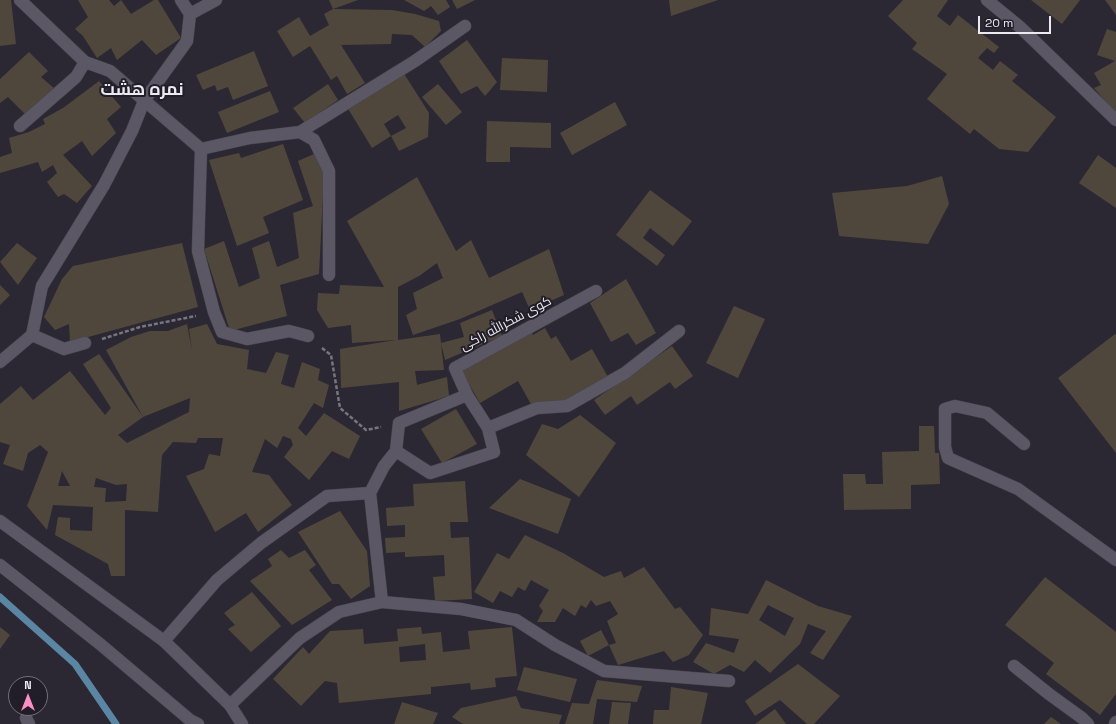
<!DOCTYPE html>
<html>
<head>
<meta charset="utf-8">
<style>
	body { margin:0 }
	#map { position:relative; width:1116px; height:724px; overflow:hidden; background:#2c2833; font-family:"Space Grotesk",sans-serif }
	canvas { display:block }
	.north { position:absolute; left:8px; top:676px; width:40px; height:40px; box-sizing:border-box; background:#221e29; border:1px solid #736f79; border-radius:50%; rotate:0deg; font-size:11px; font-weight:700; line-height:16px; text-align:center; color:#ece9f1 }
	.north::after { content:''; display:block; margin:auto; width:14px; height:18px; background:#fc8fc3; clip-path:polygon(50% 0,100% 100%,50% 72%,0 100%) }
	.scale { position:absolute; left:978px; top:16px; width:73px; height:18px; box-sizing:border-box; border:2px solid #ece9f1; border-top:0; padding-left:5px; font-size:12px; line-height:14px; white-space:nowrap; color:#ece9f1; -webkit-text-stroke:3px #221e29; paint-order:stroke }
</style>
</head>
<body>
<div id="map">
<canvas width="1116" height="724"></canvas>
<div class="north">N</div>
<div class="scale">20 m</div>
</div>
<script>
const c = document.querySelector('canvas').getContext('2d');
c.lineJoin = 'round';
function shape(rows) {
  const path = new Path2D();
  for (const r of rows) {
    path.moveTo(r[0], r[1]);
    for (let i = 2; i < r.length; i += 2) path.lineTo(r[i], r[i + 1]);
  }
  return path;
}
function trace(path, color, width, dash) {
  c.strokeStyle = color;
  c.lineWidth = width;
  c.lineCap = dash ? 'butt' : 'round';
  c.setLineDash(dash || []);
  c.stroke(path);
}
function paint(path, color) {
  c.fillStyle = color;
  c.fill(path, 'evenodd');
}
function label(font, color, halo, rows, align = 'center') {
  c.font = font + ' "Space Grotesk",Cairo,sans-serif';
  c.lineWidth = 4;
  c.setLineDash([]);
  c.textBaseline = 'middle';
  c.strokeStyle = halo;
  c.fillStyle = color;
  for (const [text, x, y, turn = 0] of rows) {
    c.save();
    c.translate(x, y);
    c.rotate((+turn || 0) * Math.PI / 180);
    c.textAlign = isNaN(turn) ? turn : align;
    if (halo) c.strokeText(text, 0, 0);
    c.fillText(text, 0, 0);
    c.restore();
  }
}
trace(shape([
	[0,597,75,664,116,724]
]), '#5a86a3', 7);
paint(shape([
	[0,0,11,0,16,44,0,46],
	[78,0,109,0,114,6,121,0,131,14,154,0,158,0,181,38,156,55,142,40,117,60,111,48,97,58,83,36,75,29,88,17],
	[329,0,358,0,333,9],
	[404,0,446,0,450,7,438,15,431,6,424,11],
	[452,0,475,0,457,9],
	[669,0,718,0,671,16],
	[903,0,948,0,937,16,950,26,958,15,999,47,994,53,987,48,978,58,993,70,1000,61,1018,75,1012,81,1056,117,1028,152,999,149,974,129,970,134,927,99,947,74,912,49,917,43,888,16],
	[1031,0,1080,0,1062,24],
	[1105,0,1116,0,1116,15],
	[333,9,392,10,415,14,439,21,441,31,425,47,412,35,392,34,391,44,341,45,365,83,347,94,337,76,331,80,310,46,293,57,277,31,299,17,310,36,329,25,324,14],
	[1107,29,1116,32,1116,114,1094,88,1101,85,1094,73,1115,61,1097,55],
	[467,40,497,82,485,96,477,86,461,94,439,61],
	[254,51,268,86,233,100,228,87,217,91,215,85,203,90,196,75],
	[29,52,48,71,41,77,55,89,26,115,8,97,0,103,0,79],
	[502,58,548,60,547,92,500,90],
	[403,72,429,113,428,137,399,151,391,136,372,148,347,107],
	[398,115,406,128,391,136,384,124],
	[99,81,121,107,107,119,116,133,92,156,82,141,63,155,92,186,77,203,64,194,58,197,47,182,57,173,53,165,42,172,38,162,0,173,0,157,12,153,9,138,29,132,45,124,43,119,63,108],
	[328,84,338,100,305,123,293,108],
	[438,84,462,112,446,125,422,97],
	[270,91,279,112,227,133,218,112],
	[615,102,627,125,572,155,560,133],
	[487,121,551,123,551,148,510,147,510,162,486,162],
	[283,144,303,200,263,217,269,233,237,246,209,160,239,153,241,158],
	[314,154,324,174,319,274,280,285,287,316,230,331,204,249,224,241,239,287,260,278,252,248,269,241,277,267,299,258,293,213,313,206,298,161],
	[1098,155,1116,168,1116,208,1079,183],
	[942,176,949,204,928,244,839,236,832,193,907,186],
	[417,177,456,251,471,240,489,278,549,249,564,295,530,310,522,292,460,319,413,335,406,315,417,309,413,293,443,278,437,263,419,276,398,287,398,340,440,334,441,343,464,337,460,323,492,310,502,336,445,360,441,343,444,370,415,371,417,385,447,377,449,396,399,411,399,382,341,388,340,349,396,340,352,343,351,325,328,328,317,310,318,293,339,294,340,285,384,287,347,221],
	[650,190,692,221,673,246,650,228,643,238,665,255,657,266,616,235],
	[17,243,37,258,18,285,0,262],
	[182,243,198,307,70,342,69,324,55,330,44,317,62,279,73,266],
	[626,279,656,333,636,345,628,333,611,342,590,303],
	[0,285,10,295,0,305],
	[734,306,765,319,738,378,706,363],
	[187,324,192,350,189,329,207,324,217,344,249,350,247,369,266,373,276,352,289,355,281,384,294,388,302,362,320,369,318,380,329,385,323,408,314,403,298,428,306,436,324,413,360,436,349,459,332,451,309,480,284,457,293,445,291,439,283,436,277,448,265,439,252,472,269,475,292,505,258,532,246,513,215,532,186,476,204,469,209,454,220,456,223,438,198,438,196,443,173,442,162,455,158,512,125,510,125,576,111,576,108,564,55,535,58,517,70,518,70,530,92,531,93,507,53,505,47,530,27,506,48,452,40,445,28,453,23,471,3,464,10,445,0,442,0,404,21,386,33,400,70,371,105,415,111,408,83,364,99,354,143,417,106,350,131,337,150,331,168,331],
	[190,398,189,412,127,443,118,435,143,417],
	[62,471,70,486,58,486],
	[96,478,116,485,127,484,126,501,105,502,106,488,94,487],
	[545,328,551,339,556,336,571,361,592,349,608,377,565,402,532,406,518,381,480,403,461,370,531,330,533,335],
	[1115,334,1116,335,1116,453,1058,378],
	[672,346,693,376,675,389,670,382,637,405,631,396,605,415,594,400],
	[456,409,477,444,442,463,421,429],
	[580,415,616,443,579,497,526,455,542,424,558,429],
	[919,426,934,426,935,453,939,453,940,484,911,485,911,509,844,510,843,474,865,474,866,484,883,484,882,452,919,451],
	[520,479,571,499,558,534,489,508],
	[465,481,468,522,450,522,451,538,469,537,472,599,435,601,433,577,445,576,444,555,405,557,405,552,386,553,385,538,405,537,405,525,387,526,386,508,414,506,413,484],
	[340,511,367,551,370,586,351,599,339,584,332,584,298,532],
	[525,535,563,553,604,577,621,571,624,578,644,567,675,609,680,607,703,635,689,655,673,662,664,651,618,665,609,645,588,656,580,641,601,630,609,645,616,643,607,621,618,614,610,601,596,606,591,600,586,608,581,605,575,616,563,608,555,622,537,622,543,611,539,606,549,590,531,580,525,591,518,587,512,597,500,591,493,603,474,592,497,553,509,559],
	[281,550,289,558,305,550,316,565,309,570,332,600,292,625,250,581,272,566,268,559],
	[1045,577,1116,632,1116,694,1100,715,1046,674,1054,663,1005,625],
	[766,580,818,606,852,616,823,660,810,653,826,631,808,624,800,644,770,673,755,660,744,672,730,665,714,674,693,662,706,643,734,653,739,639,709,635,711,608,748,614],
	[768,605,794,618,785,636,759,620],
	[252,592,281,626,251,652,228,629,235,625,224,613],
	[0,627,10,635,0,649],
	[421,627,422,634,441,632,443,652,470,649,468,631,512,627,517,676,495,678,496,687,471,690,470,683,431,687,431,694,339,703,337,683,325,681,301,706,273,679,303,647,309,654,330,631,363,629,364,644,398,641,397,629],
	[425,644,426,660,400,662,399,647],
	[798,664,840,696,814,724,807,724,780,700,755,716,745,701],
	[524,667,577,679,570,702,517,690],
	[597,680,642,686,637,702,597,699,593,724,565,724,572,703,589,704],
	[671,687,708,693,701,724,653,724,654,710,669,710],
	[516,696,521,708,562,715,559,724,463,724,452,717,461,708],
	[402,702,438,713,433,724,394,724],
	[612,702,631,703,628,724,609,724],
	[775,709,786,724,755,724],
	[1051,717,1061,724,1044,724]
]), '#50473c');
const service = shape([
	[20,0,85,62,110,71,201,149,198,251,214,312,222,332,247,339,289,331,308,336],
	[190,14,216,0],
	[20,126,76,77,85,62],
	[300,132,415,61,465,26],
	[201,149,250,138,300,132,314,140,329,171,329,275],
	[32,335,64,349,85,343],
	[467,395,455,368,596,291],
	[488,428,537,408,567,406,625,373,679,331],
	[1024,444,987,413,955,406,945,409,945,447,948,458,1018,489,1116,560],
	[382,602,461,609,516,620,555,645,604,671,729,681],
	[1014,666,1049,694,1082,718,1088,724],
	[26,718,29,724],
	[1115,724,1116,722]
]);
const minor = shape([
	[987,0,1020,27,1116,120],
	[0,362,32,335,42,286,104,185,132,131,144,101,187,41,190,14,181,0],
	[164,641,217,580,261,543,327,496,370,493,384,466,396,451,399,423,467,395,488,428,494,452,430,473,396,451],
	[230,705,300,638,339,612,382,602,370,493]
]);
const secondary = shape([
	[0,521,164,641,230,705,242,724],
	[0,565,100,644,190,720,198,724]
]);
trace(service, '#48444e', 13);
trace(minor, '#48444e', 13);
trace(secondary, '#48444e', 13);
trace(shape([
	[102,339,140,327,196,316],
	[322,348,331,355,340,408,366,430,381,427]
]), '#79757f', 2.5, [4, 2]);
trace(service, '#5b5764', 12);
trace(minor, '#5b5764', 12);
trace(secondary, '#5b5764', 12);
label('13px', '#ece9f1', '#221e29', [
	["کوی شکرالله راکی",506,324,-28]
]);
label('bold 17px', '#ece9f1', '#221e29', [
	["نمره هشت",142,90]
]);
</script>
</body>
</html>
